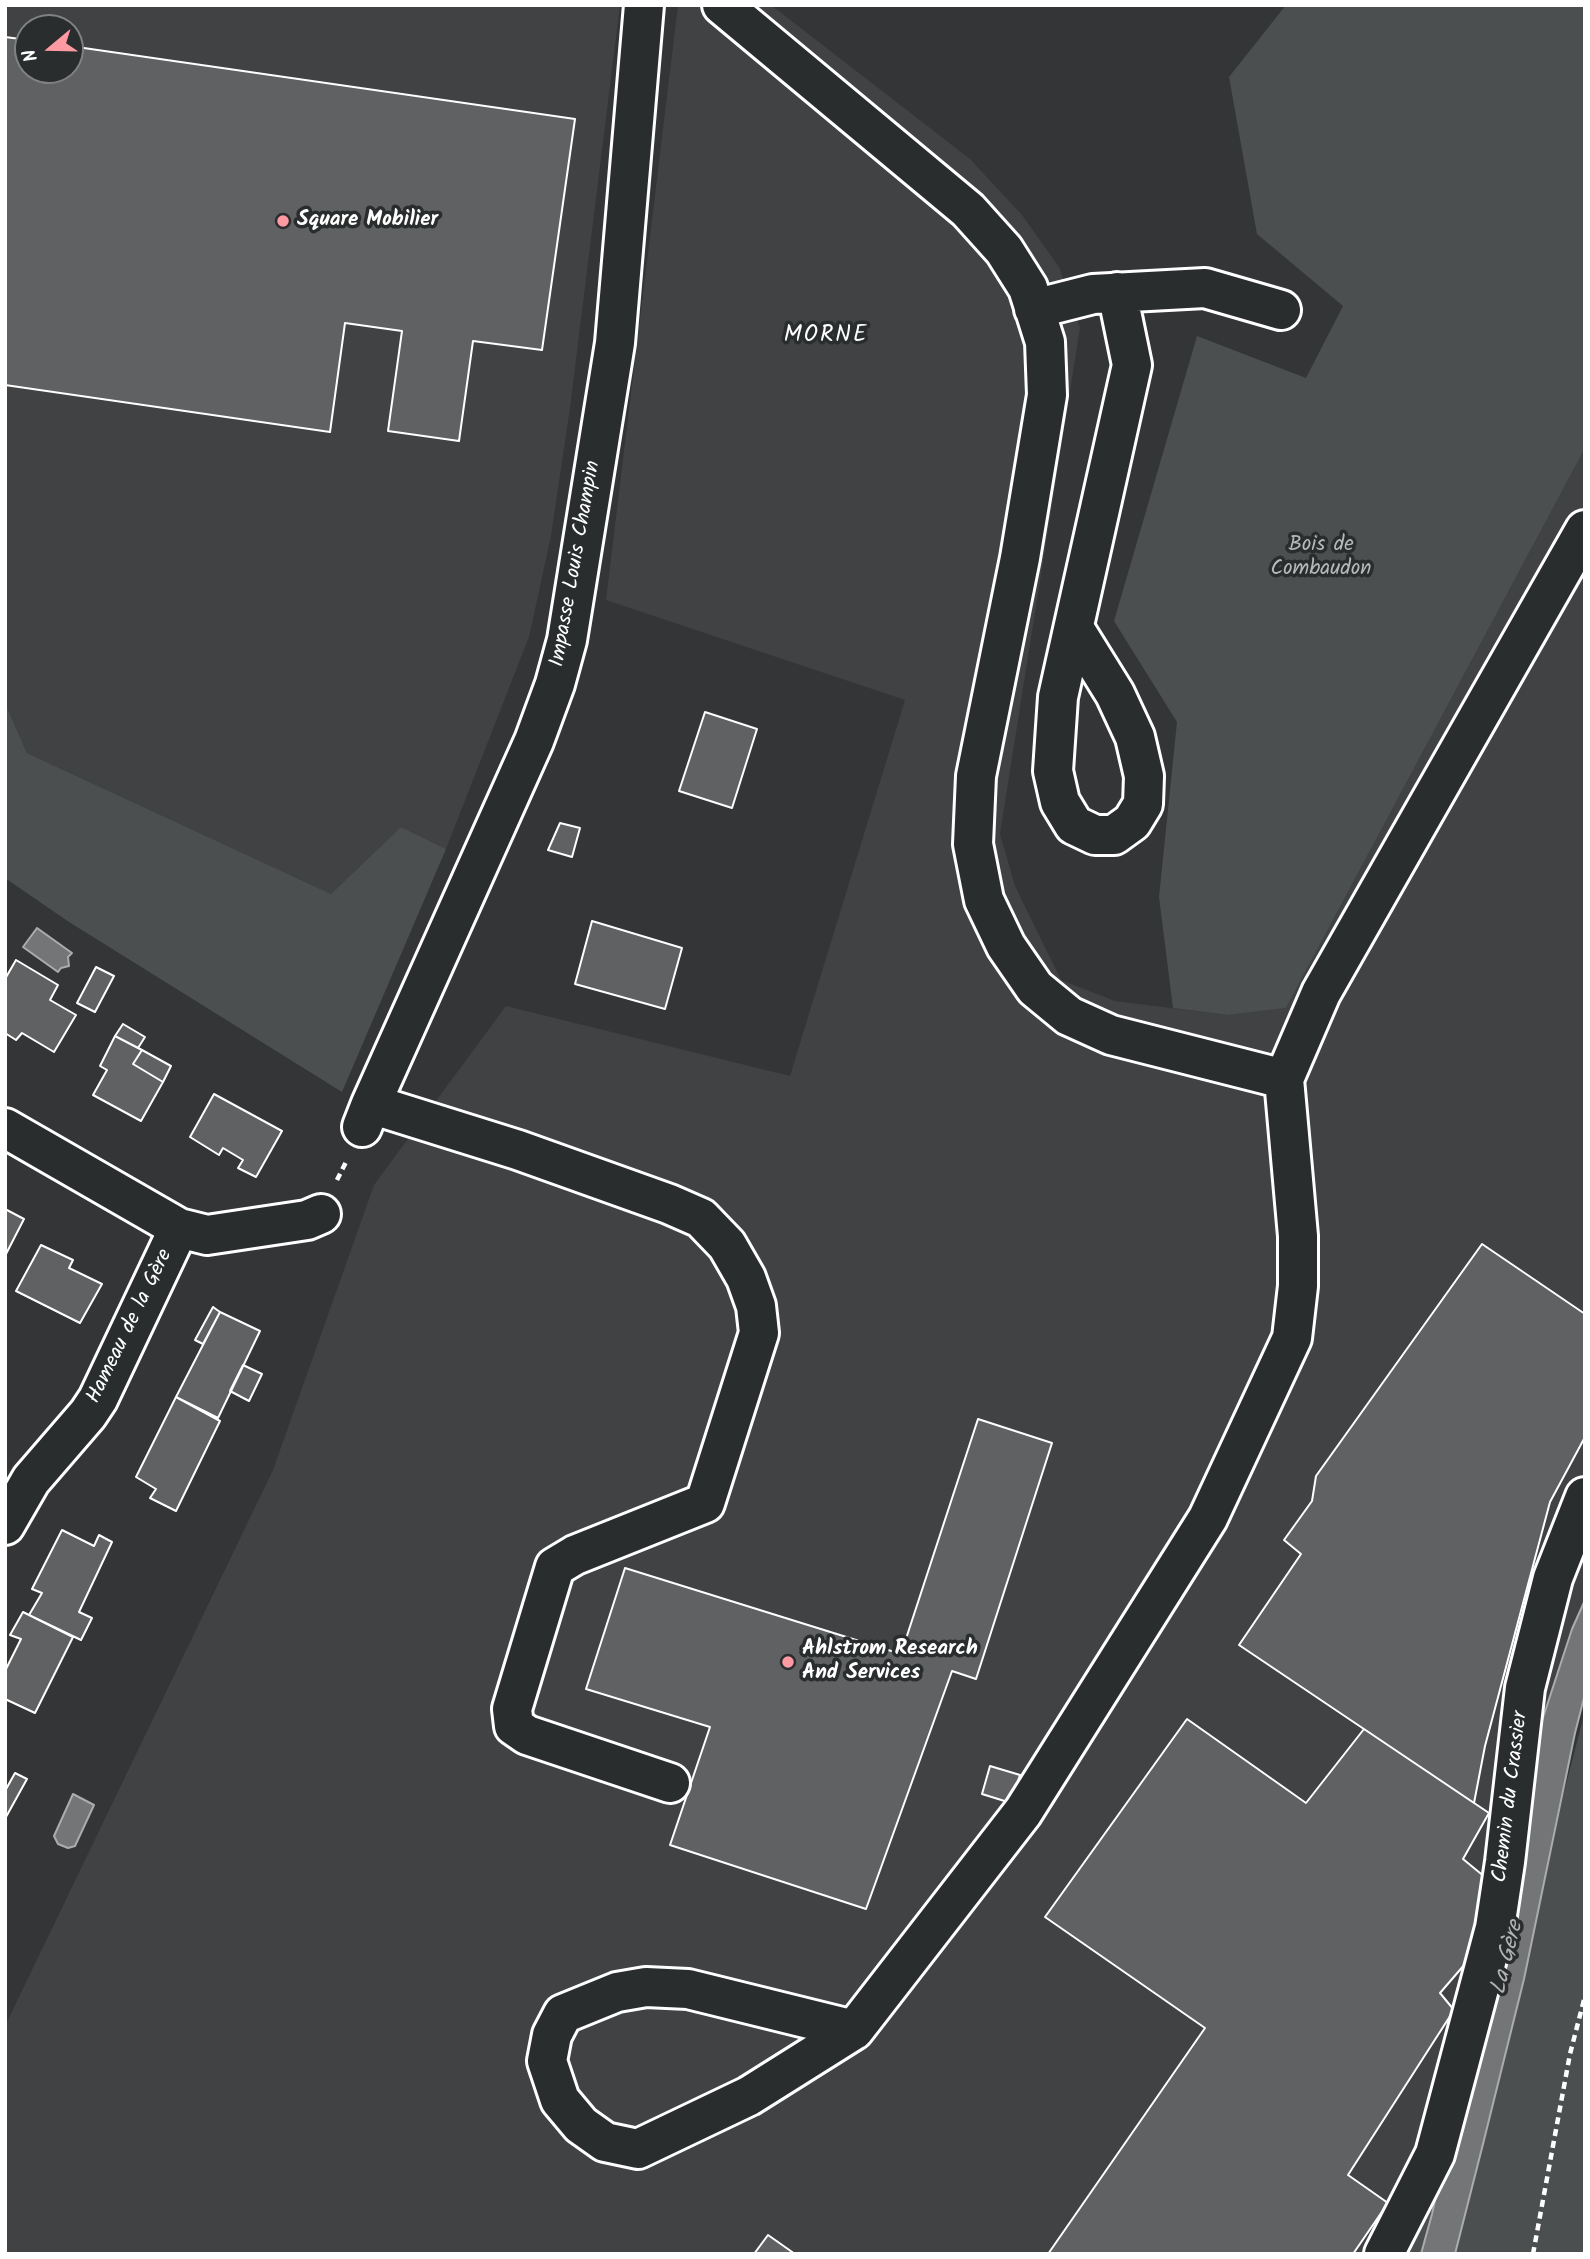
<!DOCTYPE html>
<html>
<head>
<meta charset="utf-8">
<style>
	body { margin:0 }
	#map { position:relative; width:1590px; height:2259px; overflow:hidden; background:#333536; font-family:Kalam,sans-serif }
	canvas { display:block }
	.frame { position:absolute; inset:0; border:7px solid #fff; pointer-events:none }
	.north { position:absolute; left:14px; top:14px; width:70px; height:70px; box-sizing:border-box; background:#2a2d2e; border:2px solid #7f8182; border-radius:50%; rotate:251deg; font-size:19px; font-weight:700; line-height:28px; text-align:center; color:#fff }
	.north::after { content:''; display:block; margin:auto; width:24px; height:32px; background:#ff9aa2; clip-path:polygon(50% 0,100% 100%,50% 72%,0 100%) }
</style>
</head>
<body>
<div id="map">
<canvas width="1590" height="2259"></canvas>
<div class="frame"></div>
<div class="north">N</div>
</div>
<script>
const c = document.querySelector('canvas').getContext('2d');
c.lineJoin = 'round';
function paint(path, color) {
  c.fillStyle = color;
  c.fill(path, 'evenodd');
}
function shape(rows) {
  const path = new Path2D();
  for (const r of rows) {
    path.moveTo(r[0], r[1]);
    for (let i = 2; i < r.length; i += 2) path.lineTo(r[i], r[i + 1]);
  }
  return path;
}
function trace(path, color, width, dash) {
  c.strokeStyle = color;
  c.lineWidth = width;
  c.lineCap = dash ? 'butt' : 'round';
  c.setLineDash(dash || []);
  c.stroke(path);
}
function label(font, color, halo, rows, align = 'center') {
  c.font = font + ' Kalam,sans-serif';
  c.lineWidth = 7;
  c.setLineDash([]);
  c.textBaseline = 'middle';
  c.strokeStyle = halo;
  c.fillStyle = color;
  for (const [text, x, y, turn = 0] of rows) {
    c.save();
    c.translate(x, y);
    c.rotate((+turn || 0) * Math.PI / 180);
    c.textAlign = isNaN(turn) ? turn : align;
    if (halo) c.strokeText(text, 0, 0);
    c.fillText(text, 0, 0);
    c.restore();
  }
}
paint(shape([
	[5,5,620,5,570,408,551,536,529,637,446,849,401,827,331,894,27,753,5,703],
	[28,28,70,28,70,70,28,70],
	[678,5,771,5,970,159,1022,215,1059,267,1080,328,1000,834,1015,886,1061,980,1115,1001,1226,1015,1286,1008,1585,448,1585,1600,1572,1629,1535,1742,1393,2254,5,2254,5,2026,273,1470,374,1185,506,1006,790,1076,905,700,606,600]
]), '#404243');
paint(shape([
	[1286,5,1585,5,1585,448,1286,1008,1227,1015,1173,1008,1159,897,1177,722,1114,621,1197,336,1306,378,1343,306,1257,234,1229,77],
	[5,703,27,753,331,894,401,827,446,849,342,1092,69,922,5,878],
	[1585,1711,1585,2254,1393,2254,1412,2187,1481,2153,1524,1979,1563,1796]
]), '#4c4f50');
const water = shape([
	[37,928,72,953,68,957,69,966,61,968,58,972,23,947,37,928],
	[1585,1600,1585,1694,1575,1733,1524,1979,1483,2144,1455,2254,1421,2254,1432,2214,1535,1742,1572,1629,1585,1600],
	[73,1794,94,1805,75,1846,68,1848,58,1844,54,1836,73,1794]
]);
paint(water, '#737576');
trace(water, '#abacad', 2);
const building = shape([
	[5,37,28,40,28,70,70,70,70,46,575,119,542,350,473,341,459,441,388,431,402,331,345,323,330,432,5,385,5,37],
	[705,712,757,729,732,808,679,791,705,712],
	[560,823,580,828,572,857,548,850,560,823],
	[592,921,682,948,665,1009,575,984,592,921],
	[16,960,58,985,50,1000,76,1015,54,1052,22,1033,16,1040,5,1033,5,979,16,960],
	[96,967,114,976,95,1012,77,1003,96,967],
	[123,1024,145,1037,138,1048,115,1036,123,1024],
	[115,1036,142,1050,133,1064,163,1082,141,1121,93,1095,107,1070,100,1066,115,1036],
	[142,1050,171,1066,163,1082,133,1064,142,1050],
	[214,1094,282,1131,256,1177,238,1168,243,1160,223,1148,219,1155,190,1137,214,1094],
	[5,1209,24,1219,6,1254,5,1254,5,1209],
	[1482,1244,1585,1314,1585,1437,1550,1502,1485,1746,1474,1803,1239,1645,1301,1554,1284,1540,1312,1501,1316,1476,1482,1244],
	[41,1245,73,1260,69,1268,102,1284,80,1323,16,1291,41,1245],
	[213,1307,220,1312,203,1344,195,1340,213,1307],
	[220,1312,260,1331,218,1418,176,1397,220,1312],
	[243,1365,262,1374,249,1401,230,1391,243,1365],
	[176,1397,220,1421,176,1511,150,1498,156,1489,136,1477,176,1397],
	[978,1419,1052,1443,976,1679,952,1671,866,1909,670,1845,710,1727,586,1689,625,1568,901,1654,978,1419],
	[62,1530,94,1546,99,1535,112,1542,79,1612,92,1618,81,1640,29,1615,42,1593,32,1589,62,1530],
	[23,1612,73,1637,35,1713,5,1699,5,1671,21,1639,10,1635,23,1612],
	[1187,1719,1306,1803,1364,1729,1489,1813,1463,1859,1497,1887,1484,1942,1440,1993,1454,2010,1348,2175,1388,2203,1353,2254,1048,2254,1205,2028,1045,1917,1187,1719],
	[990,1766,1020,1775,1011,1803,982,1794,990,1766],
	[15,1773,27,1779,6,1817,5,1791,15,1773],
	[768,2235,795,2254,754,2254,768,2235]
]);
paint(building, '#5f6162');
trace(building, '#fff', 2);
const minor = shape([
	[722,5,968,210,1004,250,1028,288,1045,342,1047,395,1020,558,976,776,973,844,984,900,1006,946,1035,988,1069,1016,1111,1035,1284,1079],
	[1034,309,1093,294,1205,288,1281,310],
	[1074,628,1115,694,1135,737,1144,776,1143,804,1132,822,1114,835,1095,835,1074,825,1060,802,1053,771,1058,697,1132,365,1117,292],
	[371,1104,518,1150,669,1204,701,1218,727,1245,746,1278,756,1306,759,1333,705,1503,575,1555,555,1567,512,1709,514,1726,527,1735,670,1783],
	[362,1127,371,1104,534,741,555,684,567,640,615,343,644,5],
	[5,1128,179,1228,207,1235,307,1220,321,1214],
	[5,1525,31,1480,88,1414,98,1399,179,1228],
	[854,2030,749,2096,638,2149,605,2142,581,2125,560,2100,547,2061,552,2035,563,2014,617,1992,646,1987,688,1989,854,2030,1023,1812,1208,1518,1292,1338,1298,1286,1298,1236,1284,1079,1321,993,1585,530],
	[1384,2254,1435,2154,1495,1928,1505,1862,1525,1688,1553,1578,1585,1497]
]);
trace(minor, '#fff', 44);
trace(shape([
	[337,1180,347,1160],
	[1533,2254,1570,2054,1585,1996]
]), '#fff', 4.5, [7, 5]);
trace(minor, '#2a2d2e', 38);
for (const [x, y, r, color] of [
	[283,221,7,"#ff9aa2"],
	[788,1662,7,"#ff9aa2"]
]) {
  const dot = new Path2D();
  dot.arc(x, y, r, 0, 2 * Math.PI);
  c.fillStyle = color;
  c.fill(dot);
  trace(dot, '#2a2d2e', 2.5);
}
label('bold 21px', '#fff', '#2a2d2e', [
	["Square Mobilier",297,221],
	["Ahlstrom Research",802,1650],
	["And Services",802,1674]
], 'left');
label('21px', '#b7b9b9', '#2a2d2e', [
	["Bois de",1321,546],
	["Combaudon",1321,570]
]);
label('21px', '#fff', '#2a2d2e', [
	["Impasse Louis Champin",577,564,-80],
	["Hameau de la Gère",131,1327,-64],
	["Chemin du Crassier",1512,1797,-83]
]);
c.letterSpacing = '2px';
label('23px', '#fff', '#2a2d2e', [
	["MORNE",826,337]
]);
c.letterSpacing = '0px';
label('italic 23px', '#b2b3b4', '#2a2d2e', [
	["La Gère",1509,1958,-76]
]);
</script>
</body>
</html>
